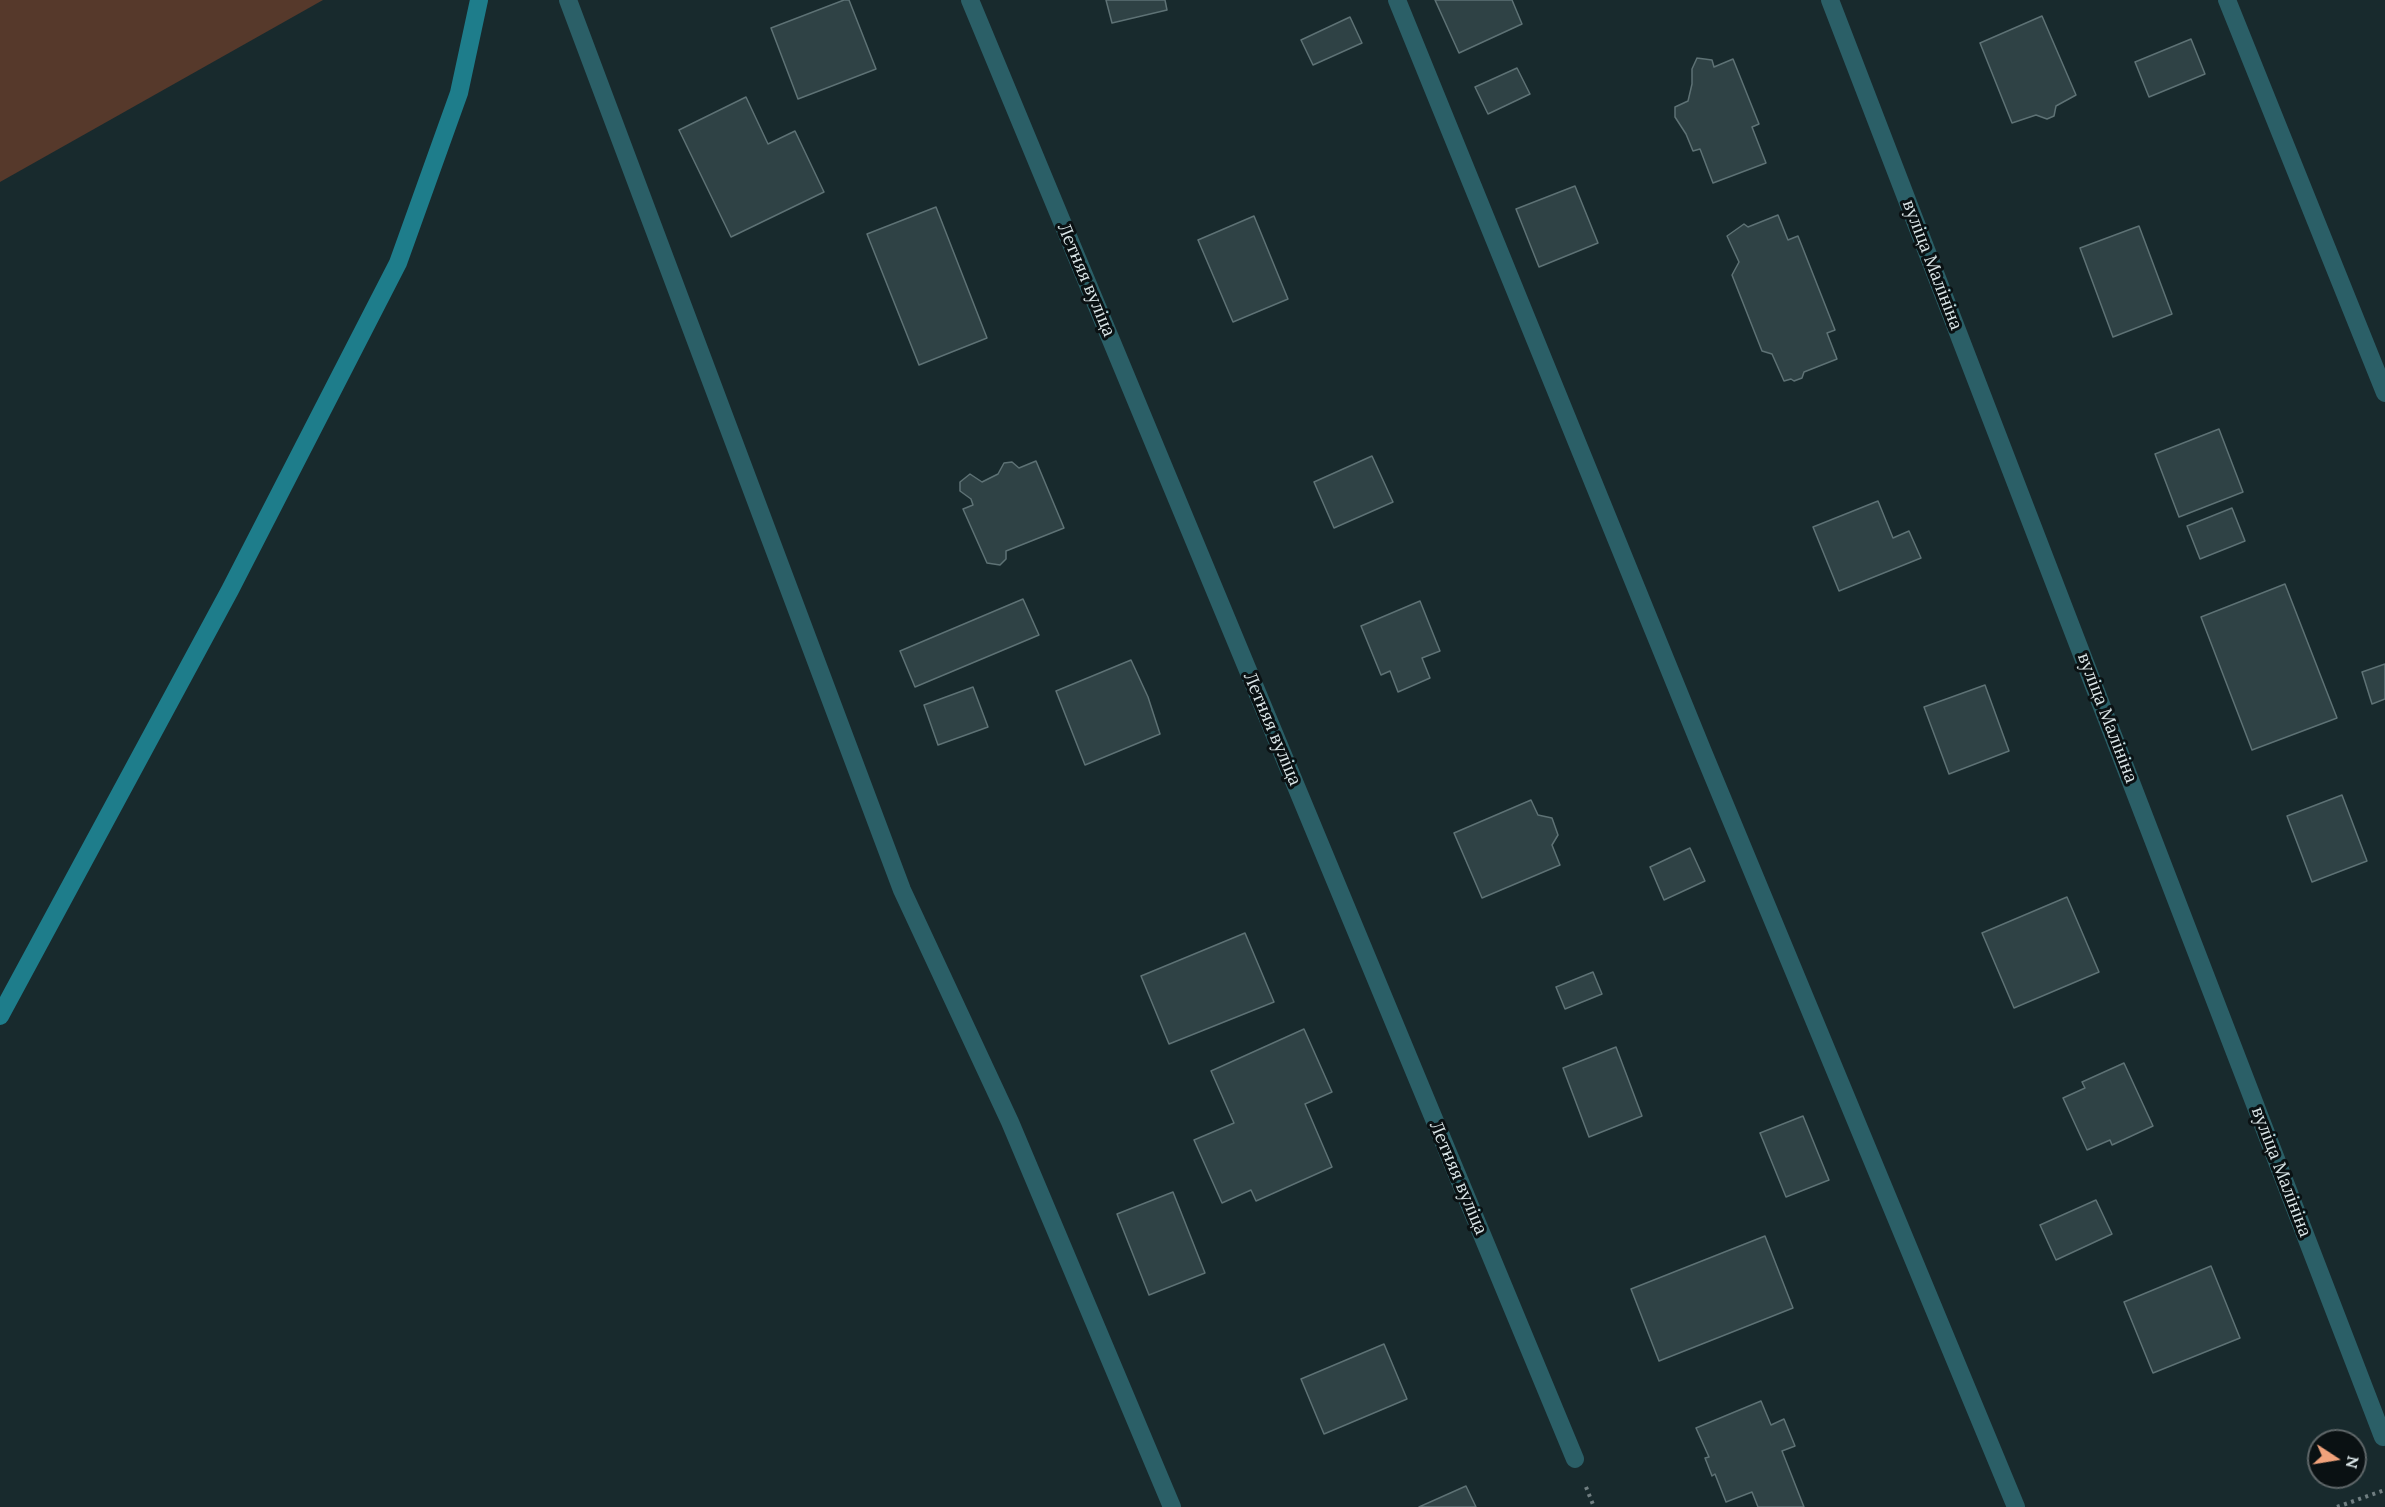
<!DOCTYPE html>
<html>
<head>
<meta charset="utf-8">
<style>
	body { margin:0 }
	#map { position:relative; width:2385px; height:1507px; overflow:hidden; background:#182a2d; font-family:Lora,serif }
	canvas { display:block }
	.north { position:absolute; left:2307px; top:1429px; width:60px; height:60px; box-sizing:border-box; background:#0a1113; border:2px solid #5e6668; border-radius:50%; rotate:102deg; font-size:16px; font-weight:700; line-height:24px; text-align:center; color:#dbe6e8 }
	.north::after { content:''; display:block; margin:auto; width:21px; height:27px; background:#f1a27b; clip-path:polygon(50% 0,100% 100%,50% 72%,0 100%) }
</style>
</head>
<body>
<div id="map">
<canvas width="2385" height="1507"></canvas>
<div class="north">N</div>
</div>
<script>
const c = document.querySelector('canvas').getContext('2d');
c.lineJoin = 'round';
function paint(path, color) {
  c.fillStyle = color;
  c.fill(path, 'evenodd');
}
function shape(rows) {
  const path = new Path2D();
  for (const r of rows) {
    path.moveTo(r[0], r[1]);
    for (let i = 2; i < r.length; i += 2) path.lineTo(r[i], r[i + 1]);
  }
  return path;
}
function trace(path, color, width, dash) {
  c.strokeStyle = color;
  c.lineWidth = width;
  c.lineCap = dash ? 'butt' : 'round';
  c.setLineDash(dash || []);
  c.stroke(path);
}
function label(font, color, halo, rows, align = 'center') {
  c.font = font + ' Lora,serif';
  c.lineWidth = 6;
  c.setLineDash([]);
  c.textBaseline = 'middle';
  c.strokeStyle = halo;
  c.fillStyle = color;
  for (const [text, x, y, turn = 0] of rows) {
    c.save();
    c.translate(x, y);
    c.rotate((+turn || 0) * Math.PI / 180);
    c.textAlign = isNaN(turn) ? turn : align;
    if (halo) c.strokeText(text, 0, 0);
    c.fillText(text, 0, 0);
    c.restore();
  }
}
paint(shape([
	[0,0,323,0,0,182]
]), '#56392b');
const building = shape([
	[844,0,849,0,876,69,798,99,771,28,844,0],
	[1106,0,1165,0,1167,10,1112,23,1106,0],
	[1435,0,1512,0,1522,24,1459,53,1435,0],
	[2042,16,2076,95,2056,106,2054,116,2047,119,2036,115,2012,123,1980,43,2042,16],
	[1350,17,1362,43,1313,65,1301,40,1350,17],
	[2191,39,2205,74,2149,97,2135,62,2191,39],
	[1697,58,1712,60,1714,67,1733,59,1759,124,1752,127,1766,163,1713,183,1700,149,1693,151,1686,134,1675,117,1675,107,1688,101,1692,84,1692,69,1697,58],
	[1517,68,1530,94,1488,114,1475,87,1517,68],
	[746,97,768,144,795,131,824,192,731,237,679,130,746,97],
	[1575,186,1598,243,1539,267,1516,209,1575,186],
	[936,207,987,338,919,365,867,234,936,207],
	[1778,215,1788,240,1798,236,1835,330,1827,333,1837,359,1804,372,1802,378,1794,381,1791,379,1784,381,1772,354,1762,351,1732,275,1739,262,1727,236,1744,224,1748,227,1778,215],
	[1254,216,1288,299,1233,322,1198,240,1254,216],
	[2139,226,2172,314,2113,337,2080,248,2139,226],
	[2219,429,2243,492,2179,517,2155,454,2219,429],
	[1372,456,1393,502,1334,528,1314,482,1372,456],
	[1036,461,1064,528,1006,551,1006,559,1000,565,987,563,963,509,973,505,971,499,960,491,960,482,970,474,982,482,998,474,1004,463,1012,462,1019,468,1036,461],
	[1878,501,1893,538,1909,531,1921,558,1839,591,1813,527,1878,501],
	[2232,508,2245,541,2200,559,2187,526,2232,508],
	[2285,584,2337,718,2252,750,2201,617,2285,584],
	[1023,599,1039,635,915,687,900,651,1023,599],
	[1420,601,1440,651,1422,658,1430,678,1398,692,1390,671,1381,675,1361,626,1420,601],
	[1131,660,1148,697,1160,734,1085,765,1056,691,1131,660],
	[2385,664,2385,699,2372,704,2362,672,2385,664],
	[1985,685,2009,751,1949,774,1924,707,1985,685],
	[973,687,988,727,938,745,924,705,973,687],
	[2342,795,2367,861,2312,882,2287,816,2342,795],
	[1531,800,1538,815,1552,818,1558,835,1552,845,1560,865,1482,898,1454,833,1531,800],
	[1690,848,1705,881,1664,900,1650,867,1690,848],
	[2067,897,2099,972,2014,1008,1982,933,2067,897],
	[1245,933,1274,1002,1169,1044,1141,976,1245,933],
	[1593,972,1602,994,1565,1009,1556,987,1593,972],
	[1304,1029,1332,1092,1305,1104,1332,1167,1256,1201,1251,1190,1222,1203,1194,1140,1234,1123,1211,1071,1304,1029],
	[1616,1047,1642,1116,1589,1137,1563,1068,1616,1047],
	[2124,1063,2153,1126,2112,1145,2110,1140,2087,1150,2063,1098,2085,1088,2082,1082,2124,1063],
	[1803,1116,1829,1180,1786,1197,1760,1133,1803,1116],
	[1173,1192,1205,1273,1149,1295,1117,1214,1173,1192],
	[2096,1200,2112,1234,2056,1260,2040,1225,2096,1200],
	[1765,1236,1793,1308,1659,1361,1631,1289,1765,1236],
	[2211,1266,2240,1338,2153,1373,2124,1302,2211,1266],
	[1384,1344,1407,1399,1324,1434,1301,1379,1384,1344],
	[1761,1401,1771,1425,1784,1419,1795,1446,1782,1451,1804,1507,1758,1507,1752,1492,1726,1502,1715,1474,1712,1476,1705,1458,1709,1457,1696,1428,1761,1401],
	[1466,1486,1476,1507,1419,1507,1466,1486]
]);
paint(building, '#2f4245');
trace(building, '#5e7275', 1.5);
trace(shape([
	[1586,1487,1594,1507],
	[2337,1507,2385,1490]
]), '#707e81', 4, [3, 4.5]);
trace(shape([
	[568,0,902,890,1010,1122,1172,1507],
	[1397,0,1703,752,2016,1507],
	[2227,0,2385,393]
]), '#2b5f67', 18);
trace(shape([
	[970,0,1575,1459],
	[1830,0,2383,1437]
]), '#2b5f67', 18);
trace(shape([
	[0,1016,230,590,398,263,459,93,479,0]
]), '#1e7d8b', 18);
label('18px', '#dbe6e8', '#0a1113', [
	["вуліца Малініна",1932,265,69],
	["Летняя вуліца",1086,280,67],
	["вуліца Малініна",2107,718,69],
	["Летняя вуліца",1272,729,67],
	["вуліца Малініна",2281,1172,69],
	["Летняя вуліца",1458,1178,67]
]);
</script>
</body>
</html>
